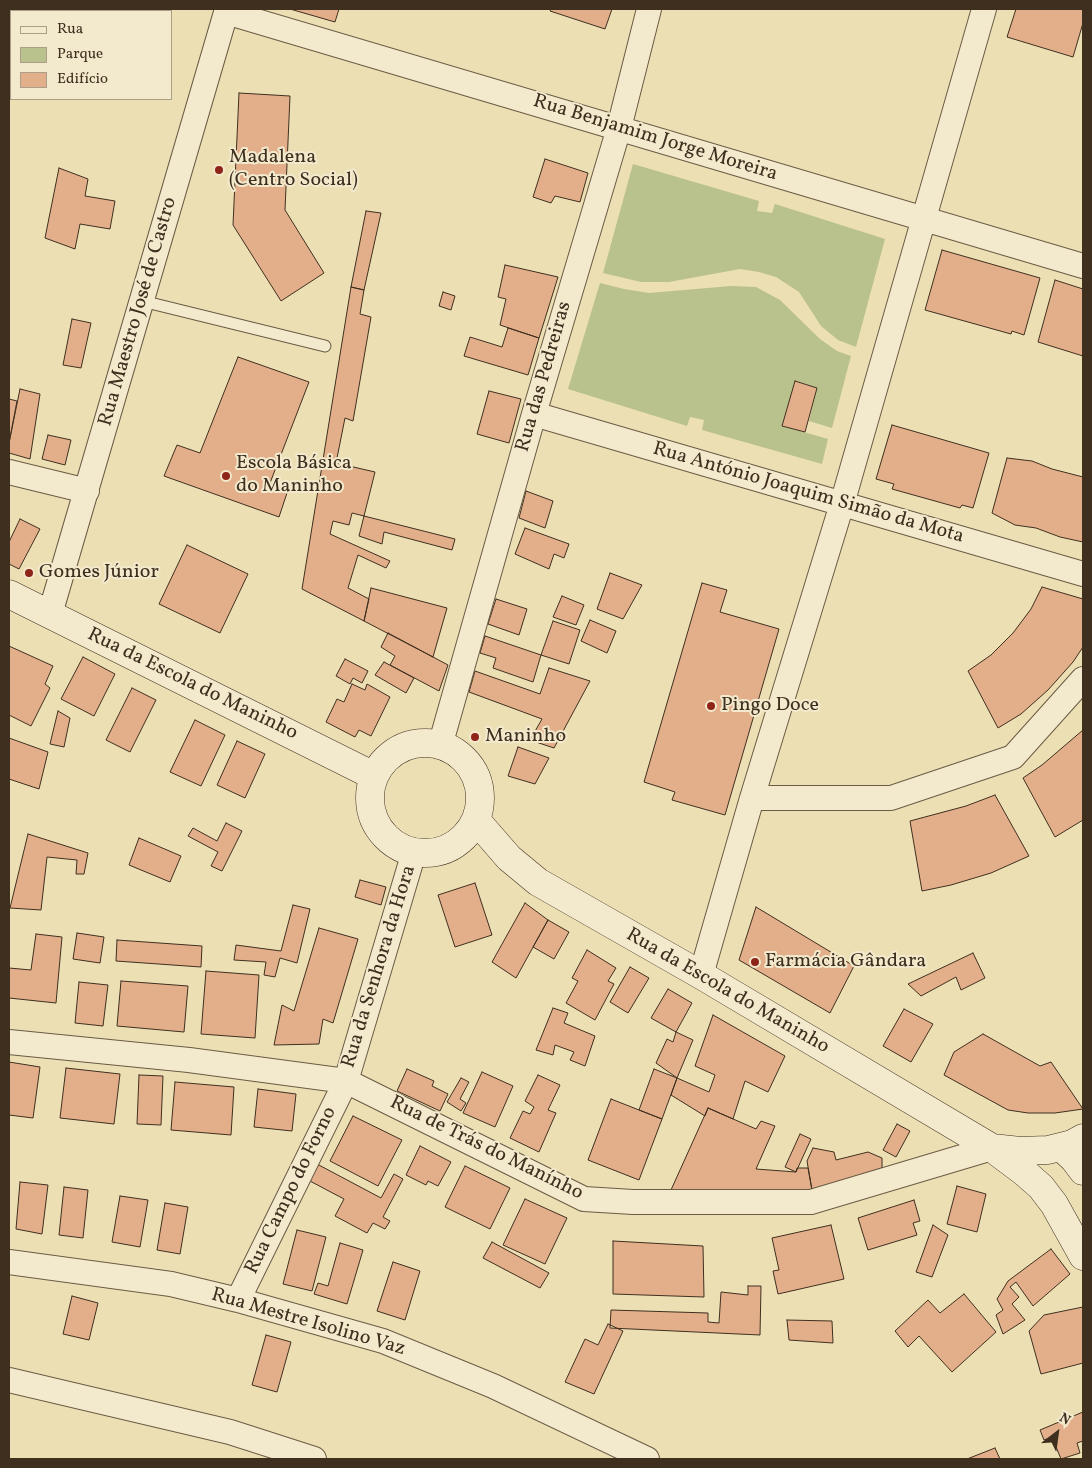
<!DOCTYPE html>
<html>
<head>
<meta charset="utf-8">
<style>
	body { margin:0 }
	#map { position:relative; width:1092px; height:1468px; overflow:hidden; background:#eddfb4; font-family:Vollkorn,serif }
	canvas { display:block }
	.frame { position:absolute; inset:0; border:10px solid #3f2f1f; pointer-events:none }
	.legend { position:absolute; left:10px; top:10px; width:162px; height:90px; box-sizing:border-box; background:#f3eace; border:1px solid #ab9f88; margin:0; padding:6px 9px; list-style:none; font-size:15px; color:#3f2f1f }
	.legend li { display:flex; align-items:center; gap:10px; height:25px }
	.legend b { width:25px; border:1px solid #ab9f88 }
	.north { position:absolute; left:1032px; top:1408px; width:50px; height:50px; -webkit-text-stroke:4px #f3eace; paint-order:stroke; rotate:30deg; font-size:14px; font-weight:700; line-height:20px; text-align:center; color:#3f2f1f }
	.north::after { content:''; display:block; margin:auto; width:18px; height:22px; background:#3f2f1f; clip-path:polygon(50% 0,100% 100%,50% 72%,0 100%) }
</style>
</head>
<body>
<div id="map">
<canvas width="1092" height="1468"></canvas>
<div class="frame"></div>
<ul class="legend">
<li><b style="height:6px;background:#f3eace"></b>Rua</li>
<li><b style="height:14px;background:#b9c18c"></b>Parque</li>
<li><b style="height:14px;background:#e2af8a"></b>Edifício</li>
</ul>
<div class="north">N</div>
</div>
<script>
const c = document.querySelector('canvas').getContext('2d');
c.lineJoin = 'round';
function paint(path, color) {
  c.fillStyle = color;
  c.fill(path, 'evenodd');
}
function shape(rows) {
  const path = new Path2D();
  for (const r of rows) {
    if (r.length === 3) {
      path.moveTo(r[0] + r[2], r[1]);
      path.arc(r[0], r[1], r[2], 0, 2 * Math.PI);
      continue;
    }
    path.moveTo(r[0], r[1]);
    for (let i = 2; i < r.length; i += 2) path.lineTo(r[i], r[i + 1]);
  }
  return path;
}
function trace(path, color, width, dash) {
  c.strokeStyle = color;
  c.lineWidth = width;
  c.lineCap = dash ? 'butt' : 'round';
  c.setLineDash(dash || []);
  c.stroke(path);
}
function label(font, color, halo, rows, align = 'center') {
  c.font = font + ' Vollkorn,serif';
  c.lineWidth = 4;
  c.setLineDash([]);
  c.textBaseline = 'middle';
  c.strokeStyle = halo;
  c.fillStyle = color;
  for (const [text, x, y, turn = 0] of rows) {
    c.save();
    c.translate(x, y);
    c.rotate((+turn || 0) * Math.PI / 180);
    c.textAlign = isNaN(turn) ? turn : align;
    if (halo) c.strokeText(text, 0, 0);
    c.fillText(text, 0, 0);
    c.restore();
  }
}
paint(shape([
	[633,164,759,201,757,211,772,213,775,204,885,239,856,347,838,340,821,326,799,292,776,277,759,272,740,269,669,282,641,282,603,273],
	[600,283,624,289,649,293,731,286,756,287,780,300,820,339,837,351,851,356,832,428,809,421,817,388,796,381,783,426,828,439,822,464,702,430,704,420,690,417,687,426,568,389]
]), '#b9c18c');
const building = shape([
	[290,9,339,9,335,22,290,9],
	[551,9,612,9,605,29,550,11,551,9],
	[1016,9,1083,9,1083,23,1073,57,1007,37,1016,9],
	[239,93,290,96,285,210,324,273,281,301,233,225,239,93],
	[545,159,588,173,580,202,555,196,551,203,533,197,545,159],
	[59,168,88,179,85,196,115,201,110,229,80,224,75,249,45,238,59,168],
	[366,211,381,213,364,290,351,287,366,211],
	[942,250,1040,278,1024,335,1012,331,1011,334,925,310,942,250],
	[505,265,558,277,539,338,500,325,506,299,498,297,505,265],
	[1055,280,1083,289,1083,356,1038,342,1055,280],
	[351,287,364,290,360,314,371,317,353,421,345,418,336,463,375,472,364,516,352,513,349,525,333,521,330,534,390,561,386,568,358,555,348,588,369,599,364,621,302,589,351,287],
	[443,292,455,296,451,310,439,306,443,292],
	[72,319,91,323,81,368,63,365,72,319],
	[508,328,539,338,528,375,464,356,470,337,502,347,508,328],
	[238,357,309,382,270,483,288,490,279,517,164,476,177,445,200,453,238,357],
	[795,381,817,388,805,432,782,426,795,381],
	[20,389,40,394,30,459,9,453,9,443,20,389],
	[489,391,521,399,509,443,477,434,489,391],
	[9,399,17,401,9,443,9,399],
	[892,425,989,453,973,508,962,505,960,508,892,489,894,484,876,479,892,425],
	[48,435,71,440,65,465,42,459,48,435],
	[1007,458,1032,461,1052,469,1083,477,1083,542,1060,537,1036,528,1015,525,992,513,1007,458],
	[526,491,553,501,545,528,519,518,526,491],
	[364,516,455,539,452,550,384,532,382,544,359,536,364,516],
	[20,519,40,529,19,569,9,564,9,542,20,519],
	[525,528,569,544,564,558,554,554,549,569,515,554,525,528],
	[187,545,248,574,220,633,159,604,187,545],
	[610,573,642,585,623,619,597,609,610,573],
	[702,583,727,590,720,612,779,629,725,815,672,800,675,792,644,782,702,583],
	[1042,587,1083,599,1083,647,1073,662,1048,690,1021,714,998,728,968,671,991,655,1013,633,1031,609,1042,587],
	[371,588,447,608,433,657,364,621,371,588],
	[562,596,584,605,576,625,553,617,562,596],
	[496,599,527,609,519,635,488,624,496,599],
	[590,620,616,631,607,653,581,641,590,620],
	[553,621,580,630,569,664,541,655,553,621],
	[388,633,448,665,439,691,390,665,395,656,381,647,388,633],
	[485,636,541,655,533,682,493,668,496,658,480,653,485,636],
	[9,646,53,666,45,684,50,688,31,726,9,715,9,646],
	[83,657,115,674,94,716,61,699,83,657],
	[345,659,368,671,362,683,353,678,350,684,336,676,345,659],
	[384,662,414,678,406,693,375,675,384,662],
	[549,668,590,681,554,748,530,740,542,719,469,692,475,671,540,694,549,668],
	[352,684,365,690,367,684,390,697,371,736,359,730,355,737,326,722,337,699,344,702,352,684],
	[132,688,156,700,130,752,106,740,132,688],
	[58,711,70,718,64,747,50,744,58,711],
	[195,720,225,735,201,786,170,772,195,720],
	[1083,730,1083,820,1055,837,1023,778,1042,765,1083,730],
	[9,738,48,752,39,789,9,779,9,738],
	[237,741,265,754,245,798,217,785,237,741],
	[518,747,549,758,535,784,508,776,518,747],
	[995,795,1029,856,991,873,951,885,922,891,910,821,966,806,995,795],
	[226,823,242,831,222,871,211,866,218,852,188,836,193,828,217,841,226,823],
	[28,834,88,853,84,874,76,874,77,860,47,857,41,910,10,908,28,834],
	[139,838,181,856,170,882,129,865,139,838],
	[360,880,386,887,381,905,355,897,360,880],
	[475,883,492,935,455,947,438,895,475,883],
	[525,903,548,920,516,978,492,962,525,903],
	[293,905,310,909,297,963,280,958,275,977,264,975,266,962,234,960,236,945,281,951,293,905],
	[756,907,854,966,830,1013,739,960,756,907],
	[548,920,569,932,554,959,533,947,548,920],
	[319,928,358,939,333,1023,323,1019,319,1044,274,1045,282,1005,294,1011,319,928],
	[77,933,104,937,100,963,73,959,77,933],
	[36,934,62,937,56,1003,9,998,9,968,31,970,36,934],
	[117,940,202,946,201,967,116,961,117,940],
	[587,950,616,968,608,981,614,984,595,1020,566,1003,578,981,572,978,587,950],
	[973,953,985,978,961,990,956,977,921,996,908,984,973,953],
	[630,967,649,978,628,1013,610,1002,630,967],
	[206,971,259,975,255,1038,201,1034,206,971],
	[121,981,188,986,184,1032,117,1026,121,981],
	[79,982,108,985,103,1026,75,1023,79,982],
	[668,989,692,1003,676,1032,651,1018,668,989],
	[553,1008,568,1013,564,1023,595,1036,585,1066,570,1060,574,1052,555,1045,553,1055,536,1050,553,1008],
	[904,1009,933,1024,911,1062,883,1046,904,1009],
	[713,1015,785,1056,768,1092,745,1081,733,1119,708,1108,705,1116,671,1095,677,1078,709,1092,715,1075,695,1066,713,1015],
	[676,1032,693,1040,677,1078,656,1063,667,1039,673,1042,676,1032],
	[983,1034,1040,1066,1051,1062,1083,1109,1055,1113,1028,1113,1008,1110,944,1075,954,1052,983,1034],
	[9,1062,40,1067,33,1118,9,1115,9,1062],
	[66,1068,120,1074,114,1124,60,1118,66,1068],
	[407,1069,434,1081,432,1086,448,1094,440,1111,397,1091,407,1069],
	[654,1069,677,1078,662,1119,639,1110,654,1069],
	[482,1072,513,1086,495,1127,463,1113,482,1072],
	[139,1075,163,1076,161,1125,137,1124,139,1075],
	[538,1075,560,1085,548,1110,556,1113,539,1152,510,1138,523,1111,530,1114,534,1107,525,1101,538,1075],
	[461,1078,469,1082,460,1099,466,1103,461,1111,447,1102,461,1078],
	[175,1082,234,1087,231,1135,171,1130,175,1082],
	[258,1089,296,1094,292,1131,254,1127,258,1089],
	[611,1099,662,1119,639,1180,588,1160,611,1099],
	[708,1108,756,1129,761,1121,775,1126,756,1169,796,1172,797,1168,808,1168,812,1190,671,1190,708,1108],
	[353,1116,402,1140,378,1186,330,1161,353,1116],
	[897,1124,910,1131,896,1157,883,1150,897,1124],
	[800,1134,811,1139,796,1172,785,1167,800,1134],
	[420,1146,451,1162,438,1186,428,1181,426,1185,406,1175,420,1146],
	[813,1148,834,1152,836,1160,868,1152,882,1158,882,1168,812,1190,807,1161,813,1148],
	[317,1164,381,1198,394,1174,403,1179,383,1217,390,1221,385,1229,373,1223,367,1233,335,1216,344,1199,308,1180,317,1164],
	[465,1166,510,1188,490,1229,445,1207,465,1166],
	[20,1182,48,1185,42,1234,16,1229,20,1182],
	[957,1186,986,1194,977,1232,947,1224,957,1186],
	[64,1187,88,1190,83,1238,59,1235,64,1187],
	[120,1196,148,1200,140,1247,112,1242,120,1196],
	[525,1199,567,1218,545,1264,503,1245,525,1199],
	[914,1200,920,1221,913,1223,917,1235,868,1250,858,1218,914,1200],
	[165,1203,188,1207,180,1254,157,1250,165,1203],
	[831,1225,844,1279,778,1294,773,1271,779,1270,772,1238,831,1225],
	[933,1225,948,1235,932,1277,916,1272,933,1225],
	[297,1230,326,1237,312,1291,283,1284,297,1230],
	[613,1241,703,1246,704,1297,613,1294,613,1241],
	[492,1242,549,1273,540,1288,483,1258,492,1242],
	[340,1243,363,1250,347,1304,314,1294,318,1283,328,1286,340,1243],
	[1051,1249,1070,1274,1033,1306,1016,1282,1010,1287,1019,1297,1012,1304,1025,1320,1003,1334,996,1315,1003,1310,997,1299,1008,1281,1051,1249],
	[393,1262,420,1271,405,1320,377,1311,393,1262],
	[748,1286,761,1286,760,1335,610,1328,611,1310,708,1313,708,1322,719,1323,721,1292,748,1295,748,1286],
	[964,1294,996,1332,952,1372,919,1336,908,1347,895,1331,928,1300,940,1313,964,1294],
	[72,1296,98,1303,89,1340,63,1334,72,1296],
	[1083,1307,1083,1363,1041,1374,1029,1331,1044,1315,1083,1307],
	[787,1320,832,1321,833,1343,789,1340,787,1320],
	[608,1324,623,1331,594,1394,565,1382,585,1339,598,1345,608,1324],
	[266,1335,291,1342,277,1392,252,1385,266,1335],
	[1083,1412,1083,1441,1077,1443,1080,1453,1061,1459,1052,1437,1044,1440,1040,1430,1083,1412],
	[995,1448,1000,1459,967,1459,995,1448]
]);
paint(building, '#e2af8a');
trace(building, '#3f2f1f', 1);
const service = shape([
	[142,301,325,346]
]);
const minor = shape([
	[226,12,1083,266],
	[534,414,1083,574],
	[9,472,87,491],
	[50,614,227,9],
	[440,746,534,414,619,128,649,9],
	[752,798,891,798,1013,757,1083,679],
	[701,975,752,798,842,504,984,9],
	[9,1042,189,1060,346,1081,584,1199,633,1202,811,1202,992,1148],
	[9,1262,171,1284,238,1300,383,1341,493,1386,647,1459],
	[238,1300,346,1081,414,852],
	[9,1380,230,1432,314,1459]
]);
const secondary = shape([
	[9,594,374,776],
	[425,798,55],
	[476,820,509,858,538,882,701,975,992,1148,1024,1172,1041,1187,1054,1204,1083,1256],
	[1061,1147,1074,1159,1083,1171],
	[992,1148,1020,1151,1048,1150,1072,1144,1083,1138]
]);
trace(service, '#6a5b44', 13);
trace(minor, '#6a5b44', 26);
trace(secondary, '#3f2f1f', 29);
trace(service, '#f3eace', 11);
trace(minor, '#f3eace', 24);
trace(secondary, '#f3eace', 28);
for (const [x, y, r, color] of [
	[219,170,5,"#8f2418"],
	[226,476,5,"#8f2418"],
	[29,573,5,"#8f2418"],
	[711,706,5,"#8f2418"],
	[475,737,5,"#8f2418"],
	[755,962,5,"#8f2418"]
]) {
  const dot = new Path2D();
  dot.arc(x, y, r, 0, 2 * Math.PI);
  c.fillStyle = color;
  c.fill(dot);
  trace(dot, '#f3eace', 2);
}
label('20px', '#3f2f1f', '#f3eace', [
	["Rua Benjamim Jorge Moreira",655,139,17],
	["Rua Maestro José de Castro",139,312,-74],
	["Rua das Pedreiras",545,377,-74],
	["Rua António Joaquim Simão da Mota",808,494,16],
	["Rua da Escola do Maninho",192,685,26],
	["Rua da Senhora da Hora",380,967,-73],
	["Rua da Escola do Maninho",727,992,30],
	["Rua de Trás do Manínho",486,1149,26],
	["Rua Campo do Forno",292,1191,-64],
	["Rua Mestre Isolino Vaz",308,1323,16]
]);
label('20px', '#3f2f1f', '#f3eace', [
	["Madalena",229,158],
	["(Centro Social)",229,181],
	["Escola Básica",236,464],
	["do Maninho",236,487],
	["Gomes Júnior",39,573],
	["Pingo Doce",721,706],
	["Maninho",485,737],
	["Farmácia Gândara",765,962]
], 'left');
</script>
</body>
</html>
